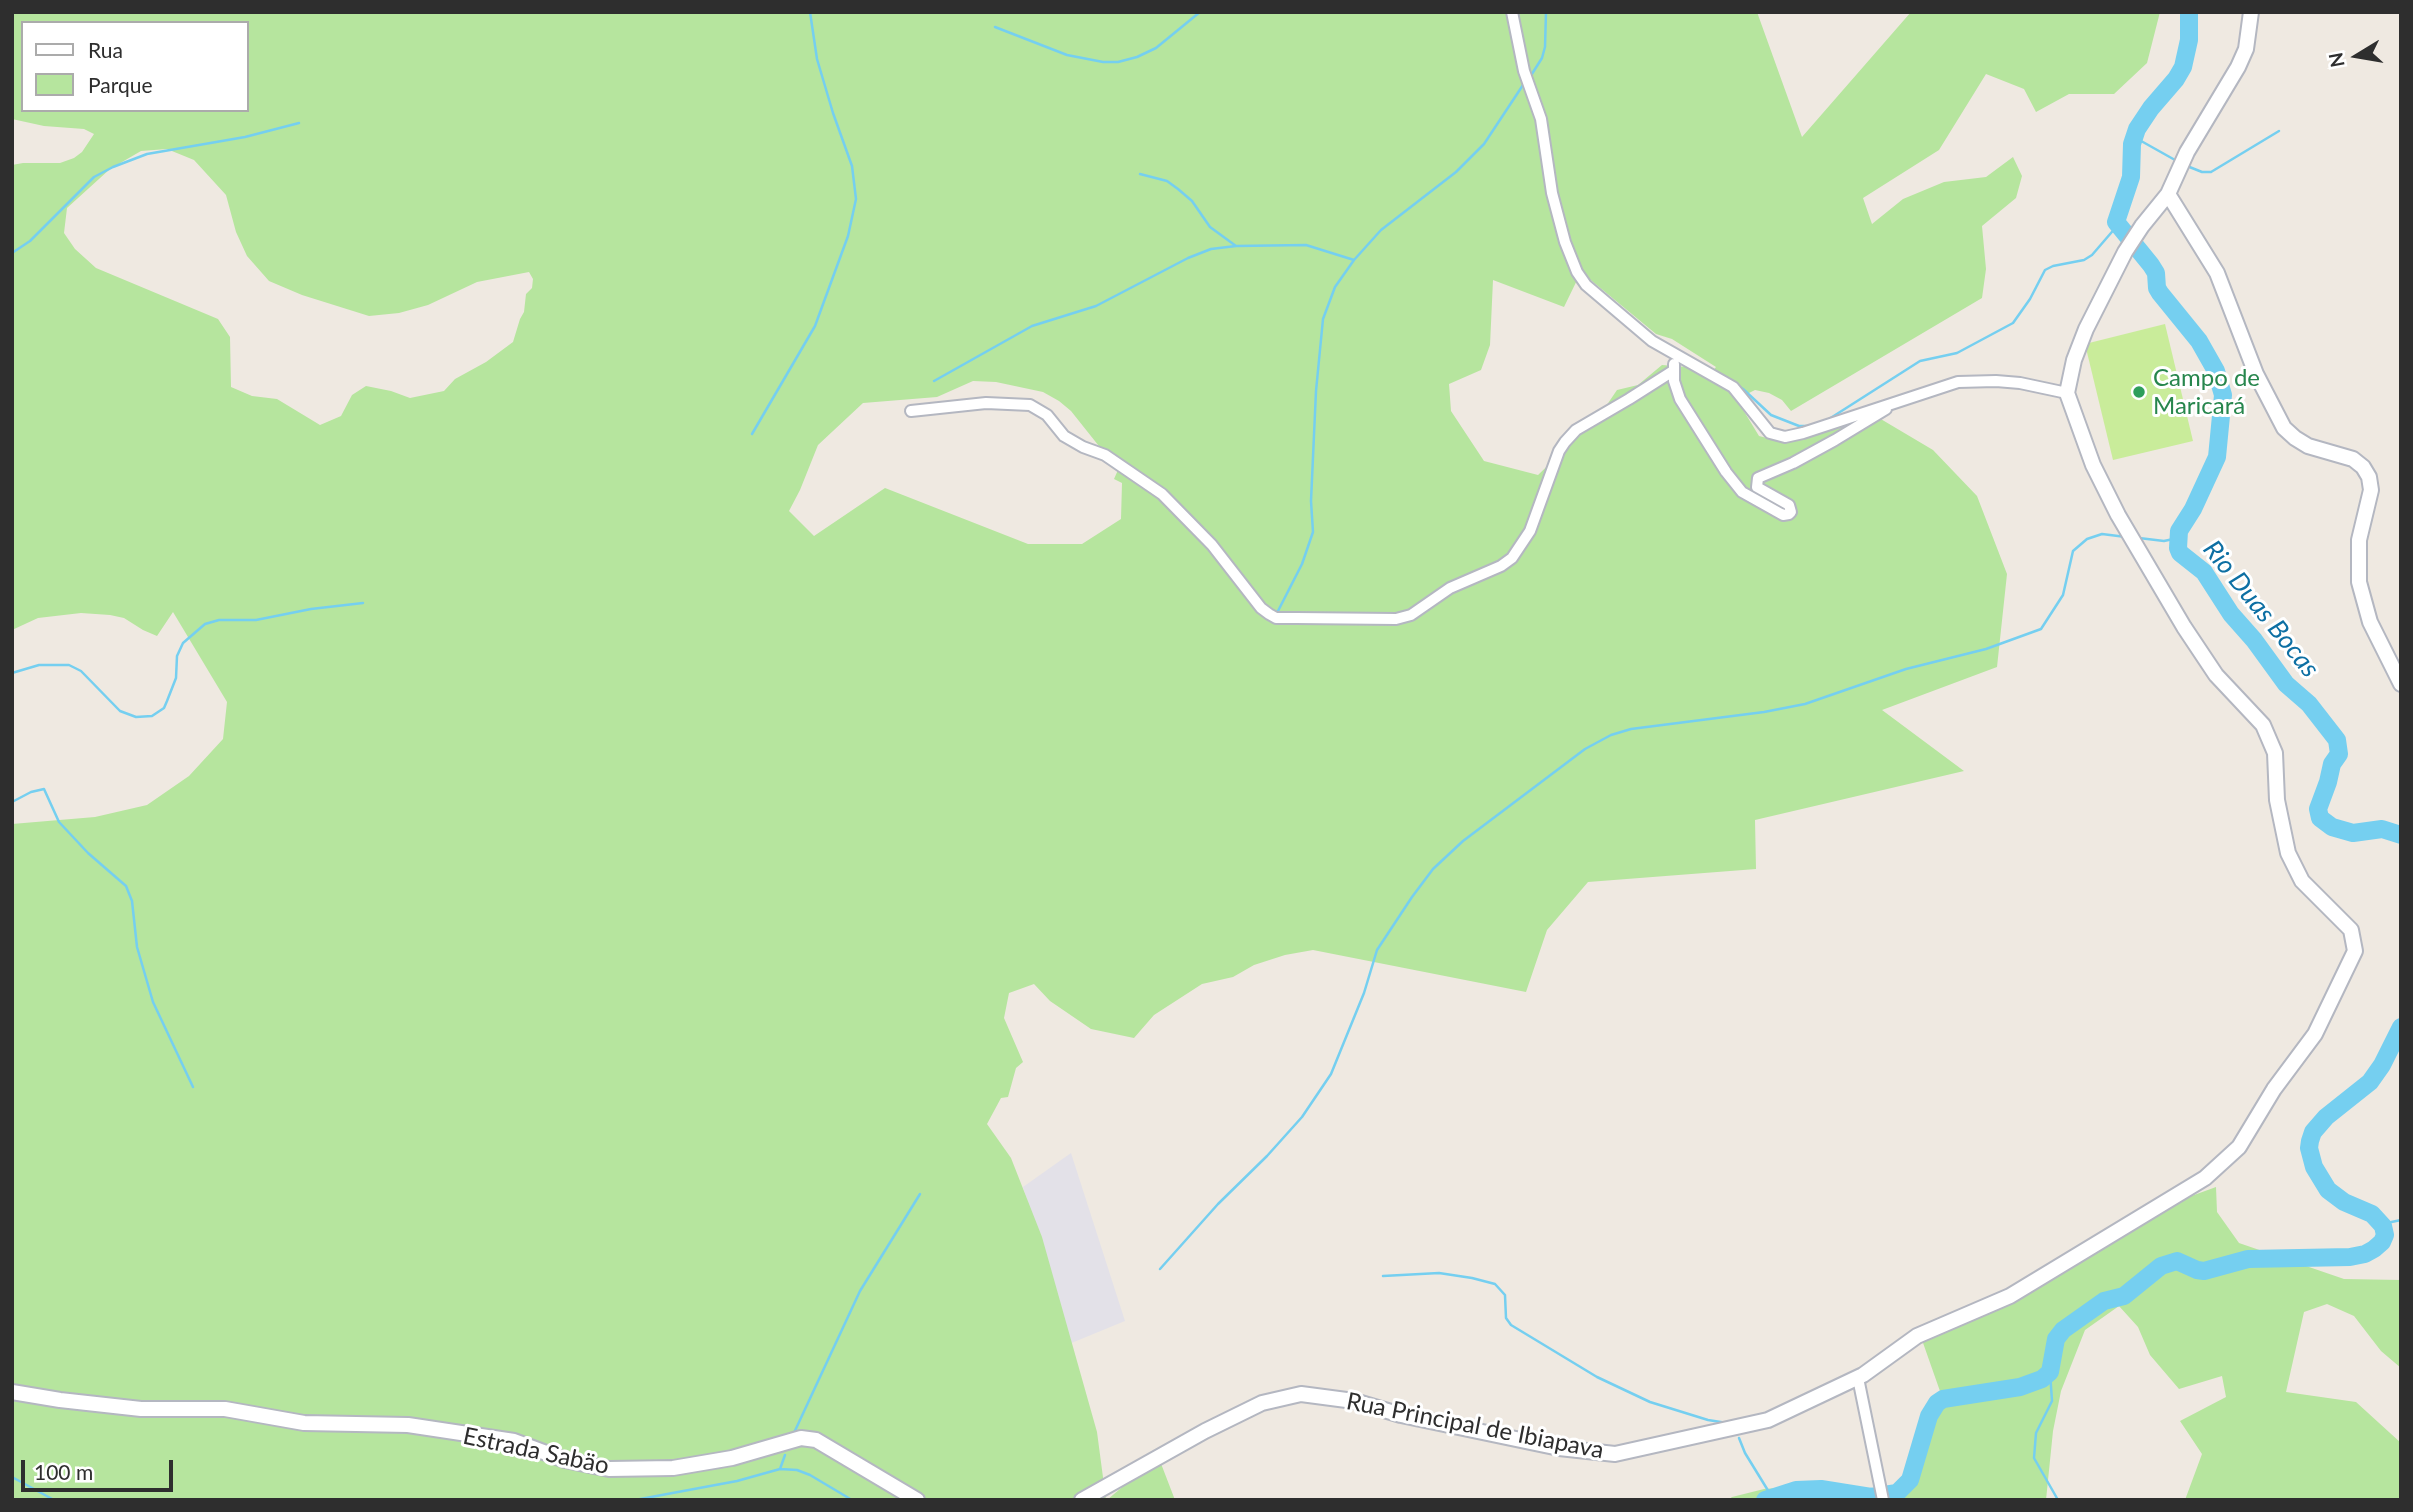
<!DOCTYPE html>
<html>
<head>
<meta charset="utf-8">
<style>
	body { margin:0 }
	#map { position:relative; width:2413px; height:1512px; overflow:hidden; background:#efe9e1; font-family:Lato,sans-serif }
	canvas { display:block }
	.frame { position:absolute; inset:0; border:14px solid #2e2e2e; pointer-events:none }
	.legend { position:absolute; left:21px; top:21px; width:228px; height:91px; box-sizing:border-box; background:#fff; border:2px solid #ababab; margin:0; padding:9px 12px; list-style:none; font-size:21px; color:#2e2e2e }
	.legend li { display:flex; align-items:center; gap:14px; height:35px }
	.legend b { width:35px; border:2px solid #ababab }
	.north { position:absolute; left:2322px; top:21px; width:70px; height:70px; -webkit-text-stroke:5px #fff; paint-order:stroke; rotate:259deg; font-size:19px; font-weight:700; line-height:28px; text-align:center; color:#2e2e2e }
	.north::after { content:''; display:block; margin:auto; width:24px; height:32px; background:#2e2e2e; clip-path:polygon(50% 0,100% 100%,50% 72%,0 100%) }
	.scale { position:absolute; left:21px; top:1460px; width:152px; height:32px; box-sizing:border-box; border:4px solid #2e2e2e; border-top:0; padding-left:9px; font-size:21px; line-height:24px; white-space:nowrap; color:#2e2e2e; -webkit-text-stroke:5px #fff; paint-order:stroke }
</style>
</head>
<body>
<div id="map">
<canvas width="2413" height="1512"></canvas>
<div class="frame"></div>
<ul class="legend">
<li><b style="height:9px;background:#fff"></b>Rua</li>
<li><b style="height:19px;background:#b6e59e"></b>Parque</li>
</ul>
<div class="north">N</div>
<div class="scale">100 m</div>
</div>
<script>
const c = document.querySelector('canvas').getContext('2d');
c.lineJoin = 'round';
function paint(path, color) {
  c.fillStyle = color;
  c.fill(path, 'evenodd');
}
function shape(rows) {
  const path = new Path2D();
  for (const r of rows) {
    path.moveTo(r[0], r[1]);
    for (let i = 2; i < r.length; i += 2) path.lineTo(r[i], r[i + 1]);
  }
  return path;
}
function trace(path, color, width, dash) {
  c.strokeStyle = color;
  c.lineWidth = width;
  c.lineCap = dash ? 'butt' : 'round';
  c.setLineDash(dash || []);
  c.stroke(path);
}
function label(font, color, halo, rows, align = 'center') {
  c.font = font + ' Lato,sans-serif';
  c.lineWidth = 6;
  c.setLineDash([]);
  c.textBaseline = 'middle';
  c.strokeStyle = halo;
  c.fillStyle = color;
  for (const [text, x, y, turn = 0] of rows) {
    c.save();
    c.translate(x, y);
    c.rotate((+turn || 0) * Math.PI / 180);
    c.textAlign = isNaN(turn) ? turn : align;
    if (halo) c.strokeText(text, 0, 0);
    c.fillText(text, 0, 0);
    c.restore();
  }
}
paint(shape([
	[1071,1153,1125,1321,1069,1344,1023,1187]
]), '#e3e1e8');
paint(shape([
	[12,12,1757,12,1802,137,1911,12,2160,12,2147,63,2114,94,2069,94,2036,112,2024,89,1986,74,1939,150,1863,198,1872,224,1903,199,1944,182,1986,177,2013,157,2022,176,2016,198,1982,226,1986,269,1982,298,1791,411,1782,400,1769,393,1755,390,1741,397,1742,408,1759,436,1779,441,1805,437,1874,415,1933,450,1977,496,2007,574,1997,667,1882,710,1964,771,1755,820,1756,869,1588,882,1547,930,1526,992,1313,950,1285,955,1254,965,1233,977,1202,984,1154,1015,1134,1038,1091,1029,1050,1001,1034,984,1009,993,1004,1018,1023,1062,1016,1068,1008,1097,1001,1098,987,1124,1011,1158,1042,1237,1097,1432,1106,1500,12,1500,12,824,95,817,147,805,189,776,223,739,227,702,173,612,157,636,143,630,124,618,110,615,81,613,38,618,12,630,12,165,23,163,60,163,74,158,82,152,94,134,84,129,44,126,12,119],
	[23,23,247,23,247,110,23,110],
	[167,149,194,160,226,195,236,232,247,256,269,281,302,295,369,316,399,313,428,305,477,282,529,272,533,279,532,288,526,294,524,312,520,319,513,342,486,362,455,379,444,391,410,398,391,391,366,386,352,395,341,416,320,425,277,399,252,396,231,387,230,337,218,319,96,268,75,249,64,233,67,208,110,169,141,151],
	[1581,272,1656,334,1672,339,1716,367,1710,374,1688,367,1662,365,1638,385,1617,390,1600,415,1538,475,1484,461,1451,411,1449,384,1481,370,1490,345,1493,280,1564,307],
	[973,381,996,382,1043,392,1059,401,1071,411,1118,470,1114,479,1122,483,1121,519,1082,544,1028,544,885,488,814,536,789,511,800,490,818,445,863,403,937,397],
	[2216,1187,2217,1212,2239,1243,2344,1279,2401,1280,2401,1368,2381,1351,2354,1316,2327,1304,2304,1312,2286,1392,2356,1402,2401,1443,2401,1500,2185,1500,2202,1454,2180,1421,2226,1397,2222,1376,2179,1389,2150,1355,2138,1327,2119,1306,2085,1330,2061,1391,2053,1431,2046,1500,1728,1500,1732,1497,1764,1489,1802,1486,1824,1493,1888,1487,1907,1481,1941,1394,1922,1340,2153,1210],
	[1160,1461,1175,1500,1107,1500,1127,1483]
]), '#b6e59e');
paint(shape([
	[2165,324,2193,441,2113,460,2085,344]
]), '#c9ec9a');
trace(shape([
	[995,27,1067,55,1103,62,1118,62,1137,57,1156,48,1200,12],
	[1530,77,1542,58,1545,47,1546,12],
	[2134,137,2175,160],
	[2187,166,2202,172,2211,172,2279,131],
	[1140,174,1167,181,1178,189,1192,201,1210,227,1236,246],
	[12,253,30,241,94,177,113,167,147,154,245,137,299,123],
	[1722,375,1743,389,1771,415,1799,426,1810,426],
	[934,381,1032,326,1096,306,1188,258,1211,249,1236,246,1306,245,1354,260],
	[1829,419,1920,361,1957,353,2013,323,2030,299,2045,270,2053,266,2084,260,2092,255,2117,226],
	[752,434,815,326,848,236,856,199,852,166,833,113,817,59,810,12],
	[2139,538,2164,541,2178,538],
	[1278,611,1302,564,1313,532,1311,501,1316,391,1323,319,1335,287,1354,260,1381,230,1456,172,1484,144,1523,85],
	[12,673,39,665,69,665,81,671,120,711,136,717,152,716,164,708,167,701,176,678,177,656,183,643,205,624,219,620,256,620,311,609,363,603],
	[12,802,31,792,44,789,59,822,88,853,126,886,132,901,137,947,153,1002,193,1087],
	[2382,1224,2401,1220],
	[1160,1269,1218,1204,1267,1156,1302,1117,1331,1074,1364,993,1377,950,1412,897,1433,869,1463,841,1585,749,1611,735,1631,729,1764,712,1805,704,1906,669,1986,649,2041,629,2063,595,2073,551,2087,539,2102,534,2126,537],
	[1383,1276,1439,1273,1472,1278,1495,1284,1505,1295,1506,1318,1511,1325,1597,1377,1650,1402,1708,1420,1727,1423],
	[2050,1372,2052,1401,2036,1433,2034,1458,2058,1500],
	[793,1435,860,1291,920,1194],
	[1739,1438,1745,1453,1772,1497],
	[780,1469,785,1455],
	[12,1477,54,1500],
	[635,1500,737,1481,780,1469,797,1470,810,1475,852,1500]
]), '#75cff0', 2.5);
trace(shape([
	[2189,12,2189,40,2183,67,2176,79,2151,108,2137,129,2132,144,2131,177,2116,222,2151,265,2156,273,2157,288,2160,293,2199,341,2216,371,2223,395,2217,457,2193,509,2179,531,2178,548,2180,553,2204,572,2231,614,2254,640,2286,684,2309,704,2337,740,2339,754,2332,764,2328,782,2318,809,2320,818,2332,827,2353,833,2382,829,2401,835],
	[1765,1500,1796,1490,1821,1489,1871,1497,1897,1493,1910,1480,1929,1416,1937,1403,1943,1399,2020,1387,2042,1379,2050,1372,2056,1339,2063,1330,2104,1301,2124,1296,2161,1266,2177,1261,2197,1270,2204,1271,2248,1259,2350,1257,2365,1254,2374,1249,2382,1242,2385,1235,2383,1226,2372,1214,2344,1202,2328,1190,2314,1167,2309,1148,2310,1141,2313,1132,2326,1117,2370,1082,2382,1065,2401,1027]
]), '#75cff0', 18);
const street = shape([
	[1512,12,1524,71,1541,119,1552,193,1565,242,1577,272,1586,285,1652,341,1733,387,1770,433,1785,437,1803,433,1958,382,1996,381,2020,383,2067,393],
	[1674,364,1674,381,1680,399,1726,472,1742,492,1783,515,1789,514,1791,512,1789,505,1757,487,1758,478,1793,463,1835,440,1886,409],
	[911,411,986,403,1030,405,1047,415,1064,436,1083,447,1105,455,1162,494,1212,545,1261,608,1269,614,1276,618,1296,618,1396,619,1411,615,1450,588,1501,566,1512,558,1530,531,1559,451,1565,442,1576,430,1629,399,1673,371],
	[1858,1378,1883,1500]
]);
const secondary = shape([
	[2168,194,2217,273,2256,374,2284,428,2295,438,2308,446,2353,459,2363,467,2369,477,2371,490,2359,540,2359,582,2370,622,2401,684],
	[12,1392,60,1400,141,1409,225,1409,304,1423,408,1425,514,1441,565,1460,609,1469,673,1468,732,1458,801,1438,816,1440,917,1500],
	[1082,1500,1205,1431,1262,1403,1301,1394,1354,1401,1401,1415,1559,1448,1615,1454,1768,1420,1863,1375,1917,1336,2010,1296,2205,1178,2239,1147,2274,1089,2315,1034,2355,951,2351,930,2302,881,2288,853,2277,800,2275,753,2263,725,2216,675,2184,627,2118,515,2093,465,2067,393,2074,360,2086,329,2125,252,2142,226,2168,194,2187,152,2238,67,2246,49,2251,12]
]);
trace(street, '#b4b7c1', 14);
trace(secondary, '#b4b7c1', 18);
trace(street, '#fff', 10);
trace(secondary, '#fff', 14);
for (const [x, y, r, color] of [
	[2139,392,7,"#2e9e5b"]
]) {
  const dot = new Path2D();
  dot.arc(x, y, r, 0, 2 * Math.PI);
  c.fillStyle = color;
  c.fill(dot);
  trace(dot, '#fff', 2.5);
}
label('24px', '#27864d', '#fff', [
	["Campo de",2153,378],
	["Maricará",2153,406]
], 'left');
label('24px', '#2e2e2e', '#fff', [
	["Rua Principal de Ibiapava",1475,1426,11],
	["Estrada Sabäo",536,1451,12]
]);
label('italic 26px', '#0d6fa3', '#fff', [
	["Rio Duas Bocas",2261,609,51]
]);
</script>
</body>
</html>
